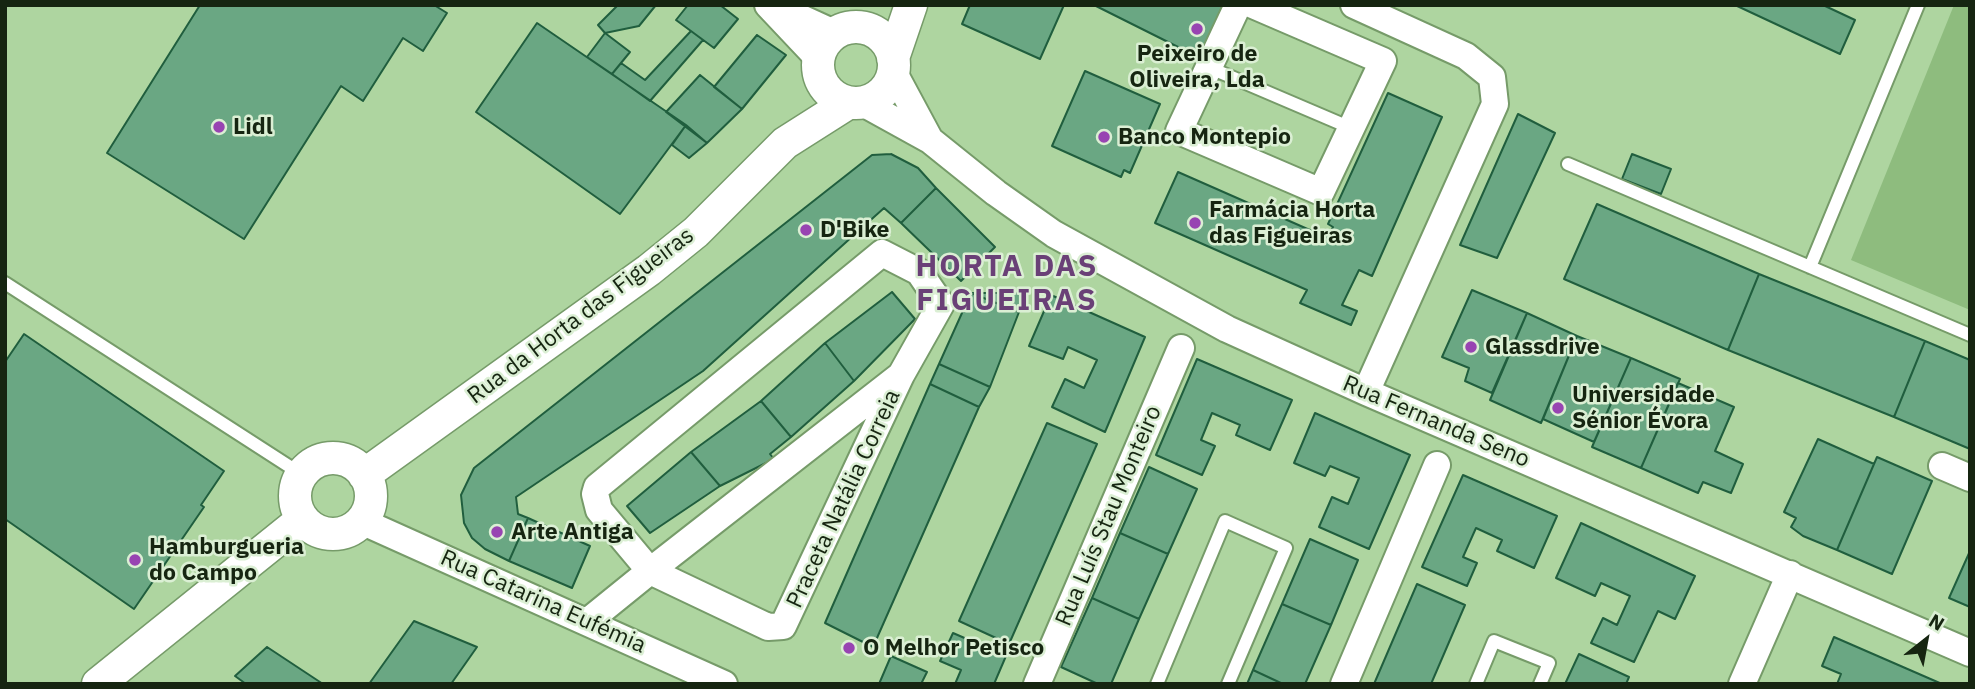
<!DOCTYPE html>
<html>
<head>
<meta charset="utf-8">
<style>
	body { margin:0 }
	#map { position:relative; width:1975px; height:689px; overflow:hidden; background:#aed5a0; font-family:"IBM Plex Sans",sans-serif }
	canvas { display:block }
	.frame { position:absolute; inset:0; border:7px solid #162511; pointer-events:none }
	.north { position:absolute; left:1891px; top:605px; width:70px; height:70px; -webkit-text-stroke:5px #dbefd4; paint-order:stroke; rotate:31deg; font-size:19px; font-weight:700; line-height:28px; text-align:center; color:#162511 }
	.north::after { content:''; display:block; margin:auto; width:24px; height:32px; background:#162511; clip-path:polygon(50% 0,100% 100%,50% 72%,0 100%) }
</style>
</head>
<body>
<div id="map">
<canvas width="1975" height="689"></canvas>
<div class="frame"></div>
<div class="north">N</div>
</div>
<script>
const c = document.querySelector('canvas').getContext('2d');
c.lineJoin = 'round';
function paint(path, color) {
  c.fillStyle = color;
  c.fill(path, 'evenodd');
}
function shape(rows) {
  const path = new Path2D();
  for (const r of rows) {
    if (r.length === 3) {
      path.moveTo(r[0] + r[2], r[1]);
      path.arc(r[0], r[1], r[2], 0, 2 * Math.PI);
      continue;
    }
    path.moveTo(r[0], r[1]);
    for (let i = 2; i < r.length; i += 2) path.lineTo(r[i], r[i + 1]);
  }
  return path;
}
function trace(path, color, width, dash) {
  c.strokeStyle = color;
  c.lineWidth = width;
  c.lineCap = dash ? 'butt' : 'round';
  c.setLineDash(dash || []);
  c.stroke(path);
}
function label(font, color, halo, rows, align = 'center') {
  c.font = font + ' "IBM Plex Sans",sans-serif';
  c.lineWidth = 5;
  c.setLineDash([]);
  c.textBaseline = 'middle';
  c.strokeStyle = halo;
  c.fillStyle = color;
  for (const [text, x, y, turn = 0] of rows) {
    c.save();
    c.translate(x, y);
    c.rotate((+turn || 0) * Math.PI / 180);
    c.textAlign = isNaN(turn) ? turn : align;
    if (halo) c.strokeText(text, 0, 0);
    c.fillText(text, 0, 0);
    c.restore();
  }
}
paint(shape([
	[1954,5,1970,5,1970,310,1851,260]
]), '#8ebc7e');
const building = shape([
	[200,5,434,5,447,13,423,51,403,38,363,101,341,86,244,239,107,153,200,5],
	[656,5,639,26,605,33,598,25,618,5,656,5],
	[688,5,720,5,738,19,714,48,676,20,688,5],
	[970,5,1064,5,1040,59,962,24,970,5],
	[1094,5,1223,5,1200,58,1094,5],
	[1735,5,1823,5,1855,20,1840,54,1735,5],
	[537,23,686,125,620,214,476,112,537,23],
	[691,31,703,40,650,101,612,74,621,63,645,80,691,31],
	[605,33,630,52,612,74,587,57,605,33],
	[757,35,786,55,742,109,714,87,757,35],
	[1085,71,1160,104,1130,173,1124,170,1121,177,1052,146,1085,71],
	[700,75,742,109,707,143,666,112,700,75],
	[1388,93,1442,117,1372,276,1359,270,1342,305,1357,311,1351,325,1300,303,1307,290,1155,223,1178,172,1328,238,1333,227,1328,224,1388,93],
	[1518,114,1555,133,1497,258,1460,245,1518,114],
	[686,125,707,143,689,158,672,145,686,125],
	[891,154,918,168,936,188,901,223,884,208,703,371,516,497,518,514,528,518,509,561,485,549,472,538,464,523,461,495,474,468,872,155,891,154],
	[1632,154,1671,169,1661,194,1622,179,1632,154],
	[936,188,995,247,961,281,901,223,936,188],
	[1597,204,1759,274,1728,350,1564,279,1597,204],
	[1759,274,1925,341,1894,417,1728,350,1759,274],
	[1472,290,1527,313,1492,393,1465,381,1469,368,1442,357,1472,290],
	[892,292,915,319,854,381,825,343,892,292],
	[971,293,1019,312,990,387,939,364,971,293],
	[971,293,1027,293,1019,312,971,293],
	[1051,295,1145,337,1105,432,1052,407,1065,379,1084,388,1097,360,1068,347,1063,359,1029,346,1051,295],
	[1527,313,1577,336,1541,423,1490,400,1527,313],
	[24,334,224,471,201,505,204,507,134,609,5,519,5,362,24,334],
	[1577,336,1631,358,1594,442,1543,419,1577,336],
	[1925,341,1970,360,1970,449,1894,417,1925,341],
	[825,343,854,381,791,437,761,401,825,343],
	[1631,358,1680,379,1641,468,1592,447,1631,358],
	[1197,359,1292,400,1270,450,1236,435,1240,425,1212,413,1201,440,1215,446,1202,475,1156,455,1197,359],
	[939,364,990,387,979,407,930,384,939,364],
	[1678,383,1734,407,1715,451,1743,464,1731,493,1703,482,1698,493,1641,468,1678,383],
	[930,384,979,407,873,647,825,623,930,384],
	[761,401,791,437,770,454,774,459,720,486,691,452,761,401],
	[1315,413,1410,455,1369,549,1319,527,1332,497,1348,504,1359,478,1330,466,1325,476,1294,463,1315,413],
	[1047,423,1097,444,1009,644,959,621,1047,423],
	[1818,439,1874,464,1837,550,1803,536,1791,527,1796,518,1784,512,1818,439],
	[691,452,720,486,650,533,627,506,691,452],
	[1877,457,1932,481,1892,574,1837,550,1877,457],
	[1149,467,1197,489,1168,554,1120,533,1149,467],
	[1463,475,1557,516,1534,568,1497,551,1502,540,1476,528,1463,557,1477,563,1467,586,1422,567,1463,475],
	[528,518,590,546,572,588,509,561,528,518],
	[1581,523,1695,576,1675,619,1658,611,1634,662,1591,643,1603,618,1617,625,1630,596,1601,583,1595,596,1556,578,1581,523],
	[1120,533,1168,554,1139,619,1092,598,1120,533],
	[1310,539,1358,560,1331,625,1282,604,1310,539],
	[1970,551,1970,607,1949,598,1970,551],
	[1417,584,1465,605,1431,684,1374,684,1417,584],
	[1092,598,1139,619,1111,684,1098,684,1061,667,1092,598],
	[1282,604,1331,625,1305,684,1283,684,1253,670,1282,604],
	[414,621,477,647,451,684,369,684,414,621],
	[953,633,1006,656,994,684,955,684,961,670,940,661,953,633],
	[1834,637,1942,684,1837,684,1841,674,1822,666,1834,637],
	[267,647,323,684,246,684,235,676,267,647],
	[1579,654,1629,677,1626,684,1565,684,1579,654],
	[891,656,927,672,921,684,879,684,891,656],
	[1253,670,1283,684,1247,684,1253,670]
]);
paint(building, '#6aa783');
trace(building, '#205e3e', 2);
const service = shape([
	[1208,67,1351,128],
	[1568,164,1970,335],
	[1810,267,1918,5],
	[5,283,301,474],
	[1157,684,1225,521,1286,548,1228,684],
	[1476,684,1494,641,1549,663,1540,684]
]);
const minor = shape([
	[768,5,818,58],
	[1238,5,1179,131,1321,192,1383,61,1253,5],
	[1354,5,1466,56,1492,77,1495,104,1366,392],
	[779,8,834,33],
	[894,73,930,140],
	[863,103,930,140,996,193,1054,234,1227,329,1366,392,1970,653],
	[1942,466,1970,478],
	[361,521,724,684],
	[587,622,650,571,901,375,783,626,768,627,650,571,599,510,595,494,597,487,882,253,919,272,941,304,901,375],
	[1037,684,1181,348],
	[1344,684,1437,465],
	[1742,684,1790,574]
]);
const tertiary = shape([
	[856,65,38],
	[893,58,911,5],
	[333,496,38],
	[364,475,649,270,696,232,785,143,848,103],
	[98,684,303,519]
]);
trace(service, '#769b69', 16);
trace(minor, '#769b69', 30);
trace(tertiary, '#769b69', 35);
trace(service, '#fff', 12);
trace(minor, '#fff', 26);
trace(tertiary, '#fff', 32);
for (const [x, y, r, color] of [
	[1197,29,7,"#9844b2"],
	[219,127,7,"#9844b2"],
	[1104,137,7,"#9844b2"],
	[1195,223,7,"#9844b2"],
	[806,230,7,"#9844b2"],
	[1471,347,7,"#9844b2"],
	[1558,408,7,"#9844b2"],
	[497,532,7,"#9844b2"],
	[135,560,7,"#9844b2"],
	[849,648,7,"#9844b2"]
]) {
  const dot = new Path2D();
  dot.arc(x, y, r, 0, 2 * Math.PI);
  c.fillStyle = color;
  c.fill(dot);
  trace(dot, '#dbefd4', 2.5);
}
label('bold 23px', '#162511', '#dbefd4', [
	["Peixeiro de",1197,54,"center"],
	["Oliveira, Lda",1197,80,"center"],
	["Lidl",233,127],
	["Banco Montepio",1118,137],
	["Farmácia Horta",1209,210],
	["das Figueiras",1209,236],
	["D'Bike",820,230],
	["Glassdrive",1485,347],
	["Universidade",1572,395],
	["Sénior Évora",1572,421],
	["Arte Antiga",511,532],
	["Hamburgueria",149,547],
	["do Campo",149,573],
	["O Melhor Petisco",863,648]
], 'left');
label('23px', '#162511', '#dbefd4', [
	["Rua da Horta das Figueiras",581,316,-37],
	["Rua Fernanda Seno",1436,422,23],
	["Praceta Natália Correia",844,499,-65],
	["Rua Luís Stau Monteiro",1109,516,-67],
	["Rua Catarina Eufémia",543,602,24]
]);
c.letterSpacing = '2px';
label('bold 30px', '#6a4077', '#dbefd4', [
	["HORTA DAS",1007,267],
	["FIGUEIRAS",1007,301]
]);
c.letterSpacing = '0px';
</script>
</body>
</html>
